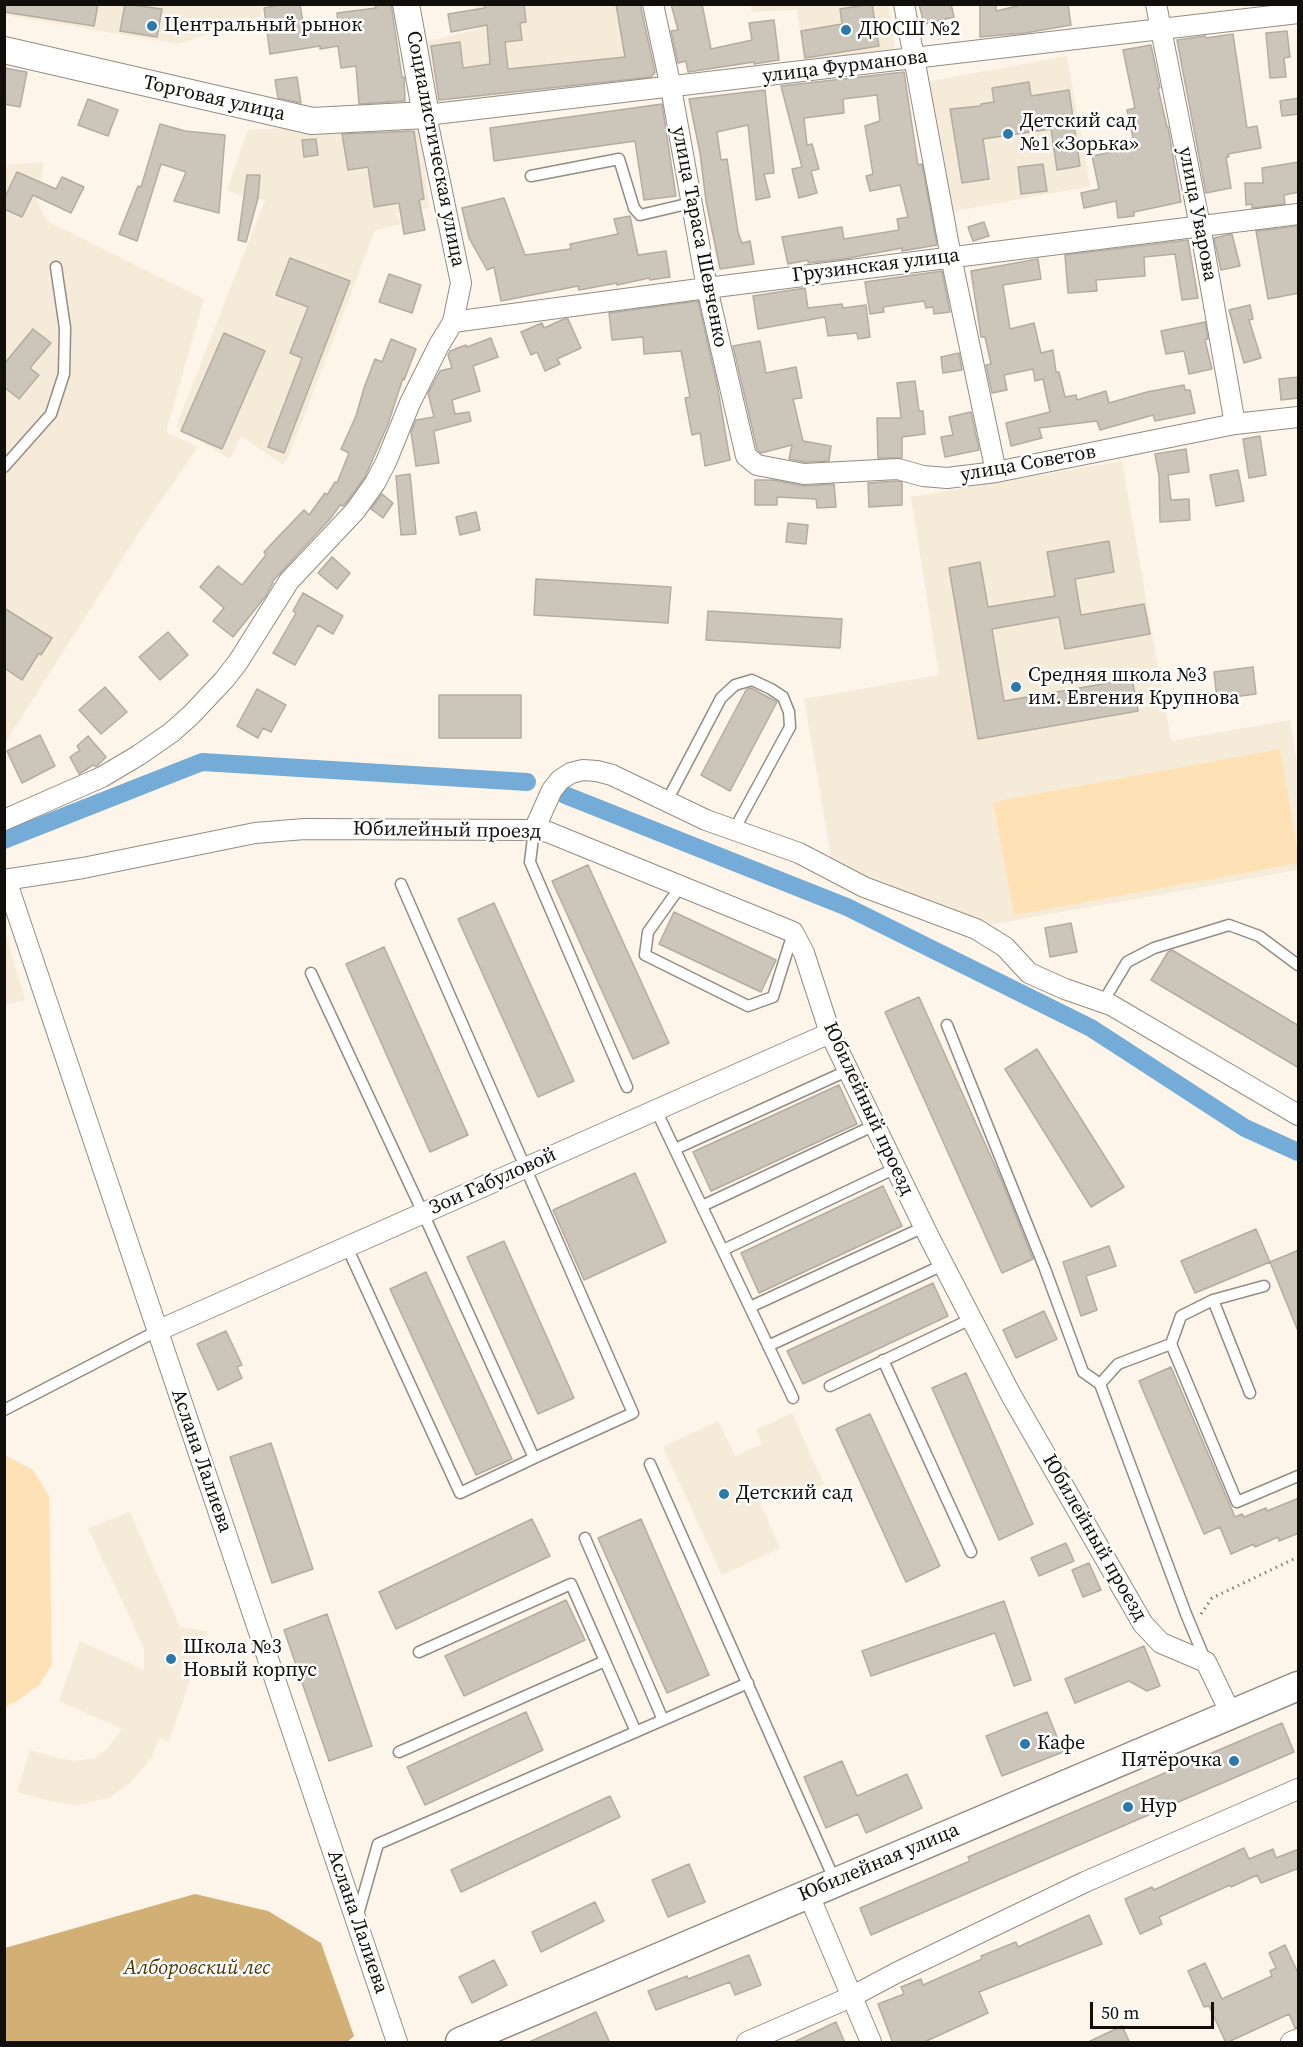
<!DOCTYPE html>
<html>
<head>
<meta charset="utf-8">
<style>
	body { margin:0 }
	#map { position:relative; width:1303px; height:2047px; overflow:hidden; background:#fdf5ea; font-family:"Source Serif 4",serif }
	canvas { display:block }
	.frame { position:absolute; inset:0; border:6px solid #110f0b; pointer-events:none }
	.scale { position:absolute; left:1090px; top:2002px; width:124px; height:27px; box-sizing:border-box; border:3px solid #110f0b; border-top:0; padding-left:8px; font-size:18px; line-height:21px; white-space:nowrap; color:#110f0b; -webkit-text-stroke:4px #fff; paint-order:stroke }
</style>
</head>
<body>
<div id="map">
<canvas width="1303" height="2047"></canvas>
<div class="frame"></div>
<div class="scale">50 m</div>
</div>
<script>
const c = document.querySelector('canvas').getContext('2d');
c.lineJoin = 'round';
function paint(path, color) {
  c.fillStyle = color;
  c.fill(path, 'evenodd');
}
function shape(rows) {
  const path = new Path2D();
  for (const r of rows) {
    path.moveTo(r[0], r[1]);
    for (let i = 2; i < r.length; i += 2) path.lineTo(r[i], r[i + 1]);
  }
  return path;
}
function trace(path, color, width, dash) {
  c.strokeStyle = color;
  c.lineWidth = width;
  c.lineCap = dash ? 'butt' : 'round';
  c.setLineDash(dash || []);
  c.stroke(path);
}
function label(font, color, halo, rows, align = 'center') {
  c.font = font + ' "Source Serif 4",serif';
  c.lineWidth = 5;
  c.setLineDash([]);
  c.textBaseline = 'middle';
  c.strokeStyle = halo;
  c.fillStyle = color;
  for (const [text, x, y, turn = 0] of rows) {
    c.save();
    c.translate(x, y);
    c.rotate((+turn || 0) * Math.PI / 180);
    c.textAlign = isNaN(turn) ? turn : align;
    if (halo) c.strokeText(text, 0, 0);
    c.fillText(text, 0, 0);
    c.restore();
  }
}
paint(shape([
	[260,4,261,16,178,44,5,15,4,5],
	[474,5,645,5,659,79,434,105,425,42,478,29],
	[750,5,888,5,895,48,804,64,797,10,752,12],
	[1067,56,1090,186,950,212,926,82],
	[420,121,429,208,395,214,402,224,375,230,288,458,282,464,241,436,230,459,176,427,265,200,240,195,227,190,248,130],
	[44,163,37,201,47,221,204,299,166,432,198,447,138,534,5,743,5,174,8,164],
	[1122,461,1171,741,1290,720,1298,770,1298,870,988,925,832,862,804,699,939,675,911,497],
	[4,929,25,1000,5,1005,4,1005],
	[792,1413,824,1484,779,1504,772,1490,758,1497,780,1548,722,1575,663,1447,718,1421,735,1456,762,1444,756,1430],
	[130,1512,180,1627,207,1631,169,1741,159,1738,151,1759,130,1783,111,1797,78,1805,55,1802,17,1792,30,1750,53,1757,74,1761,95,1758,107,1749,122,1729,59,1701,80,1641,144,1670,144,1648,88,1528]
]), '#f6ead8');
paint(shape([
	[1280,749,1298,854,1298,863,1014,915,993,802],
	[5,1455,33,1470,49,1496,52,1664,39,1685,17,1701,5,1707]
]), '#fee2b5');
paint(shape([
	[195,1894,268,1911,321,1943,354,2036,347,2042,5,2042,5,1948]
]), '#d2af75');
trace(shape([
	[565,795,847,907,1091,1028,1245,1128,1298,1152],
	[4,840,202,762,527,782]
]), '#74acd7', 18);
const building = shape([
	[4,4,98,4,94,26,4,12,4,4],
	[125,4,162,9,157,37,120,31,125,4],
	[285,4,300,4,304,29,338,25,337,13,376,8,375,4,391,4,402,77,404,77,405,101,359,104,356,66,341,68,338,46,320,49,320,46,270,54,264,8,285,4],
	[484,4,524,4,526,22,520,23,522,40,505,42,508,69,625,57,616,4,640,4,655,72,651,77,439,100,431,46,460,42,463,68,490,64,487,25,451,32,448,14,485,8,484,4],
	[671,4,702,4,711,49,752,40,749,23,774,20,779,60,754,64,754,62,688,72,686,61,678,63,671,31,678,30,671,4],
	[872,4,879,46,805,58,801,31,842,24,840,9,872,4],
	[919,4,951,4,954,17,924,24,919,4],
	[980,4,996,4,996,11,1026,4,1068,4,1071,25,1025,33,980,37,980,4],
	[1287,31,1290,57,1284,58,1286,77,1270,78,1266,33,1287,31],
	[1233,34,1247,128,1257,126,1261,148,1228,154,1229,157,1226,157,1231,188,1206,193,1177,40,1205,36,1206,38,1233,34],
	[1151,45,1160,88,1158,88,1167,127,1168,127,1181,202,1134,212,1134,216,1118,218,1116,201,1084,208,1081,193,1099,189,1092,156,1135,147,1127,110,1135,108,1123,50,1151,45],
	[4,68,27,72,20,107,4,104,4,68],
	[904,72,918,165,922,164,937,245,902,251,902,248,844,259,808,263,808,260,788,264,782,237,842,227,844,239,899,230,897,219,908,217,900,185,870,191,866,176,873,174,865,126,880,121,877,95,843,99,844,113,804,118,807,145,812,144,819,169,811,171,817,193,799,198,792,169,802,167,781,86,904,72],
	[297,77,301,103,278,98,275,80,297,77],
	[1029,82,1031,96,1069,90,1080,166,1057,170,1051,129,983,139,989,179,962,183,950,109,981,106,981,104,994,102,992,88,1029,82],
	[765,90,774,173,764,174,770,197,756,200,748,125,717,132,721,160,727,159,738,232,742,243,750,241,754,264,720,269,706,201,700,153,689,99,765,90],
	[1299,98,1299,114,1282,116,1280,101,1299,98],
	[88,99,118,110,108,136,78,125,88,99],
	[662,104,676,196,644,200,635,141,494,161,490,128,662,104],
	[160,124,185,131,225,135,219,213,174,201,186,172,161,164,137,241,119,234,138,186,141,187,160,124],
	[414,131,424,199,419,200,425,230,404,234,399,203,374,207,368,167,348,170,342,134,414,131],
	[316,139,318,155,304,157,302,140,316,139],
	[1299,162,1299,192,1284,195,1285,204,1252,208,1252,204,1246,205,1245,183,1263,183,1262,168,1299,162],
	[1043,164,1047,191,1021,194,1018,167,1043,164],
	[17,172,56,189,62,177,84,187,71,213,33,195,22,217,4,209,4,199,17,172],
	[247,175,260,175,258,198,246,242,238,240,247,175],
	[504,198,525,255,571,249,570,244,618,234,614,219,630,216,638,255,666,251,670,277,650,280,649,278,617,285,617,283,579,290,578,286,501,301,494,267,487,270,469,238,462,208,504,198],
	[984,222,989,236,973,241,968,227,984,222],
	[1299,226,1299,293,1268,299,1256,231,1299,226],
	[1232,234,1240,266,1221,270,1214,238,1232,234],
	[1188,240,1198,298,1182,300,1175,254,1144,257,1145,276,1096,280,1097,291,1068,293,1065,255,1188,240],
	[290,258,350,281,284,453,268,447,302,358,290,353,308,307,276,295,290,258],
	[1038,259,1041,279,1003,285,1010,329,1034,323,1041,353,1053,350,1056,372,1059,372,1065,397,1076,395,1077,400,1106,391,1109,403,1147,392,1184,385,1185,390,1190,390,1195,413,1155,421,1153,415,1100,430,1097,421,1039,428,1042,438,1011,446,1006,423,1050,412,1043,379,1035,381,1033,369,1004,375,1007,390,992,393,986,365,991,364,985,337,981,337,971,271,1038,259],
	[942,271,950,312,934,314,933,307,926,308,924,301,883,307,884,312,870,314,865,282,942,271],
	[389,274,421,285,412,313,379,302,389,274],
	[805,288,808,308,842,304,843,308,866,305,870,337,858,339,857,333,828,336,825,317,758,329,753,296,805,288],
	[698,301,717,384,730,460,705,466,700,433,692,435,685,398,690,397,681,351,644,354,643,337,612,340,609,313,698,301],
	[1250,305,1253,319,1249,320,1261,358,1244,363,1229,310,1250,305],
	[564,319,568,319,581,348,557,359,560,364,545,371,537,352,531,355,521,332,542,323,544,328,564,319],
	[1205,322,1208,339,1205,340,1212,369,1189,374,1184,351,1166,354,1161,331,1205,322],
	[33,329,51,343,30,368,39,375,19,399,4,387,4,364,33,329],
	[224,333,265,351,222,449,181,431,224,333],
	[491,338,498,357,473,366,480,391,452,400,455,414,469,412,471,421,434,431,439,463,416,466,411,432,416,420,434,417,428,393,440,371,452,368,448,355,450,351,466,345,467,347,491,338],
	[391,339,416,349,404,380,403,378,388,424,365,477,346,503,343,506,340,505,330,519,272,582,273,583,265,597,233,637,213,621,224,608,200,587,218,566,242,585,266,555,264,552,279,536,304,510,309,515,325,493,327,495,335,482,337,483,349,453,341,449,356,416,364,388,375,359,382,362,391,339],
	[760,341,766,373,796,367,802,398,793,399,803,441,831,446,829,461,805,462,789,459,792,445,761,453,757,449,733,346,760,341],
	[959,353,962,370,943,373,941,357,959,353],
	[1299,377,1299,398,1281,400,1279,379,1299,377],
	[915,381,919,411,923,411,925,434,902,437,902,458,878,458,877,418,901,418,897,383,915,381],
	[971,412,979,450,945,457,941,437,953,435,949,417,971,412],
	[1260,436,1266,475,1249,478,1243,439,1260,436],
	[1186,449,1189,472,1168,475,1171,500,1189,499,1190,520,1160,522,1159,476,1155,454,1186,449],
	[1238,470,1244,501,1216,506,1210,475,1238,470],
	[410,474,416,534,401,535,396,476,410,474],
	[755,480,773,480,804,486,834,484,836,507,817,508,816,499,777,497,777,505,755,505,755,480],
	[897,481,902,482,902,505,869,507,868,483,897,481],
	[382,494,393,503,383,518,371,509,382,494],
	[476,512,480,530,460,535,456,517,476,512],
	[788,523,808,525,806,544,786,542,788,523],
	[1109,541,1114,572,1075,579,1081,615,1144,604,1150,634,1065,649,1059,617,992,629,1004,701,1132,679,1138,711,978,739,949,568,980,562,988,607,1055,596,1047,552,1109,541],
	[332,557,350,573,337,589,318,573,332,557],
	[536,579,671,587,668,623,534,615,536,579],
	[303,593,343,616,333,634,318,625,295,665,273,653,296,613,293,611,303,593],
	[4,608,52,638,41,655,39,653,22,680,4,668,4,608],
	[708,611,842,619,840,648,706,640,708,611],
	[168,632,188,655,160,680,139,657,168,632],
	[1253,667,1256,694,1217,699,1214,672,1253,667],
	[105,687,127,712,101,734,79,710,105,687],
	[751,688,777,702,730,791,701,775,746,690,751,688],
	[257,689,286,705,271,732,263,728,258,738,237,726,257,689],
	[439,695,521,695,521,738,439,738,439,695],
	[40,735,55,766,22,783,7,751,40,735],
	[88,736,106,757,96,767,93,765,79,774,70,757,80,750,77,746,88,736],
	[588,865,669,1043,633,1059,552,881,588,865],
	[494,903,574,1081,538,1097,458,919,494,903],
	[674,912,776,960,761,992,659,944,674,912],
	[1071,923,1077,952,1050,957,1045,928,1071,923],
	[384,947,468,1135,430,1152,346,964,384,947],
	[1172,950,1299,1026,1299,1068,1151,980,1168,952,1172,950],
	[919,997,1001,1179,1033,1259,1002,1273,885,1012,919,997],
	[1037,1049,1124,1187,1091,1207,1005,1069,1037,1049],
	[839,1085,857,1124,711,1191,693,1152,839,1085],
	[635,1173,666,1242,584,1280,553,1210,635,1173],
	[883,1186,902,1226,759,1293,741,1253,883,1186],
	[1256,1229,1270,1262,1195,1293,1181,1261,1256,1229],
	[504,1241,574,1398,538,1414,467,1257,504,1241],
	[1109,1246,1116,1266,1086,1276,1097,1310,1081,1316,1063,1262,1109,1246],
	[1299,1250,1299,1331,1298,1331,1270,1262,1299,1250],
	[426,1272,512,1459,476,1475,390,1289,426,1272],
	[933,1283,948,1316,803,1384,787,1351,933,1283],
	[1044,1311,1057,1339,1016,1358,1003,1330,1044,1311],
	[226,1331,242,1365,237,1367,242,1378,218,1390,197,1344,226,1331],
	[1171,1367,1235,1517,1242,1514,1244,1517,1266,1508,1267,1511,1299,1498,1299,1533,1279,1541,1278,1537,1255,1547,1254,1544,1231,1554,1220,1527,1204,1534,1139,1381,1171,1367],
	[966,1373,1033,1524,999,1540,932,1388,966,1373],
	[870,1414,940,1566,906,1582,836,1429,870,1414],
	[271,1443,313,1569,272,1583,230,1457,271,1443],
	[532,1519,550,1556,396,1629,379,1592,532,1519],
	[641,1519,709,1675,667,1693,598,1538,641,1519],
	[1066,1543,1074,1561,1039,1576,1031,1558,1066,1543],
	[1089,1563,1101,1590,1083,1597,1072,1570,1089,1563],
	[566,1600,585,1640,464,1696,445,1656,566,1600],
	[1004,1601,1031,1680,1014,1686,995,1633,871,1676,862,1651,1004,1601],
	[327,1614,372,1746,329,1761,284,1630,327,1614],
	[1144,1646,1160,1686,1147,1691,1129,1681,1075,1703,1065,1679,1144,1646],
	[526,1712,543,1750,425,1805,407,1767,526,1712],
	[1047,1712,1063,1752,1002,1776,986,1736,1047,1712],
	[1282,1723,1294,1752,871,1935,860,1908,970,1861,968,1857,1282,1723],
	[842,1761,857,1796,907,1774,922,1808,866,1833,858,1814,826,1828,804,1777,842,1761],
	[610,1796,620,1817,461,1892,451,1870,610,1796],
	[1244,1848,1249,1859,1273,1849,1276,1858,1299,1849,1299,1868,1261,1883,1257,1875,1231,1887,1230,1885,1159,1917,1162,1924,1140,1934,1125,1899,1152,1887,1154,1890,1244,1848],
	[689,1864,705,1902,668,1917,652,1880,689,1864],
	[595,1902,604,1921,541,1952,532,1932,595,1902],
	[1089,1915,1102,1944,979,1992,988,2013,922,2043,893,2043,878,2004,904,1994,901,1987,921,1979,923,1985,982,1959,981,1956,1016,1942,1018,1947,1089,1915],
	[1285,1945,1299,1975,1299,2027,1295,2028,1289,2014,1226,2043,1209,2006,1204,2007,1188,1971,1205,1963,1222,1999,1272,1976,1270,1971,1276,1968,1269,1953,1285,1945],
	[749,1955,761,1985,735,1995,730,1982,656,2010,648,1991,687,1976,688,1979,749,1955],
	[494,1960,507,1985,472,2003,459,1977,494,1960],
	[596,2012,610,2043,527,2043,596,2012],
	[836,2022,845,2043,792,2043,836,2022],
	[1122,2026,1130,2043,1086,2043,1122,2026]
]);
paint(building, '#ccc5ba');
trace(building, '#b3aca1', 1.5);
const service = shape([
	[531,176,619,159,634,208,640,215,691,203],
	[4,467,51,414,64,374,65,328,56,267],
	[667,801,721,698,735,685,752,680,771,689,783,697,789,712,790,727,734,830],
	[534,830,530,862,627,1087],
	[680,887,648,932,645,955,748,1006,773,997,793,933],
	[311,973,423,1213,534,1458,633,1413,401,884],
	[1103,1002,1127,962,1154,948,1229,925,1259,936,1298,965],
	[947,1025,1045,1269,1083,1372,1100,1384],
	[656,1110,793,1398],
	[675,1149,849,1070],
	[702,1206,875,1125],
	[347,1247,460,1493,534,1458],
	[723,1250,896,1168],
	[1213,1300,1250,1393],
	[750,1307,924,1227],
	[1171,1344,1237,1502,1298,1476],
	[768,1346,943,1265],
	[883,1360,971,1552],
	[830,1386,971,1319],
	[4,1410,157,1331],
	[650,1464,835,1881],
	[585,1538,663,1720,748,1683],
	[419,1652,571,1584,605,1661],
	[1206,1662,1186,1614,1100,1384,1118,1364,1171,1344,1181,1316,1213,1300,1264,1286],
	[399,1752,605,1661,636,1732],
	[357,1918,378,1844,663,1720]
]);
const minor = shape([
	[653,4,671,88,707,288,746,456,757,465,804,474,898,469,923,476,947,478,996,472,1235,424,1298,417],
	[904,4,951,257,996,472],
	[1156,4,1200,226,1235,424],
	[453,322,707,288,1298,214],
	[4,820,102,777,139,755,172,732,191,715,224,680,238,662,289,581,355,511,375,483,386,462,410,403,439,345,453,322,461,283,426,115,1298,13],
	[534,830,552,790,560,780,571,773,583,770,597,771,612,775,706,820,799,853,864,887,976,929,1005,947,1029,973,1065,989,1111,1005,1298,1115],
	[4,880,83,868,255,833,305,829,534,830,548,832,793,932,804,953,830,1033,929,1237,1011,1395,1143,1624,1161,1643,1206,1662,1231,1714],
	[6,880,397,2042],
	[157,1331,830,1033],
	[808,1893,871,2042],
	[747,2042,851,1997,896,1973,1085,1882,1298,1789],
	[1291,2042,1298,2039]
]);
const tertiary = shape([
	[4,50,312,121,426,115,406,4]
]);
const secondary = shape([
	[460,2042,1298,1686]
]);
trace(service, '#938c82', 13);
trace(minor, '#938c82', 22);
trace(tertiary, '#938c82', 28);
trace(secondary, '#938c82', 31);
trace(shape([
	[1201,1614,1212,1598,1298,1557]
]), '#817c75', 3, [1.5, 4.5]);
trace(service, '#fff', 10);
trace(minor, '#fff', 20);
trace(tertiary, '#fff', 26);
trace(secondary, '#fff', 28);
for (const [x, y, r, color] of [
	[152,26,6,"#2e79ac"],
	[846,30,6,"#2e79ac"],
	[1008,134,6,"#2e79ac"],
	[1016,687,6,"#2e79ac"],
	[724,1494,6,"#2e79ac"],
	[171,1659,6,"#2e79ac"],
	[1025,1744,6,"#2e79ac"],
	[1234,1761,6,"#2e79ac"],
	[1128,1807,6,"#2e79ac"]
]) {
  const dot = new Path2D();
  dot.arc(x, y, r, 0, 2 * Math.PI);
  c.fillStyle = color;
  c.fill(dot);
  trace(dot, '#fff', 2);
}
label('20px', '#110f0b', '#fff', [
	["Центральный рынок",164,26],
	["ДЮСШ №2",858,30],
	["Детский сад",1020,122],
	["№1 «Зорька»",1020,145],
	["Средняя школа №3",1028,676],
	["им. Евгения Крупнова",1028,699],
	["Детский сад",736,1494],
	["Школа №3",183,1648],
	["Новый корпус",183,1671],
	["Кафе",1037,1744],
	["Пятёрочка",1222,1761,"right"],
	["Нур",1140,1807]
], 'left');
label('20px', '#110f0b', '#fff', [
	["улица Фурманова",845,67,-7],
	["Торговая улица",214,99,13],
	["Социалистическая улица",435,149,79],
	["улица Уварова",1197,214,79],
	["улица Тараса Шевченко",699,237,79],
	["Грузинская улица",876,266,-7],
	["улица Советов",1028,464,-10],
	["Юбилейный проезд",447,831,1],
	["Юбилейный проезд",868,1109,65],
	["Зои Габуловой",493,1182,-24],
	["Аслана Лалиева",201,1461,71],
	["Юбилейный проезд",1094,1538,60],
	["Юбилейная улица",879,1863,-23],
	["Аслана Лалиева",357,1922,71]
]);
label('italic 20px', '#4c3403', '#fff', [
	["Алборовский лес",197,1969]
]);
</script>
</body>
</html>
